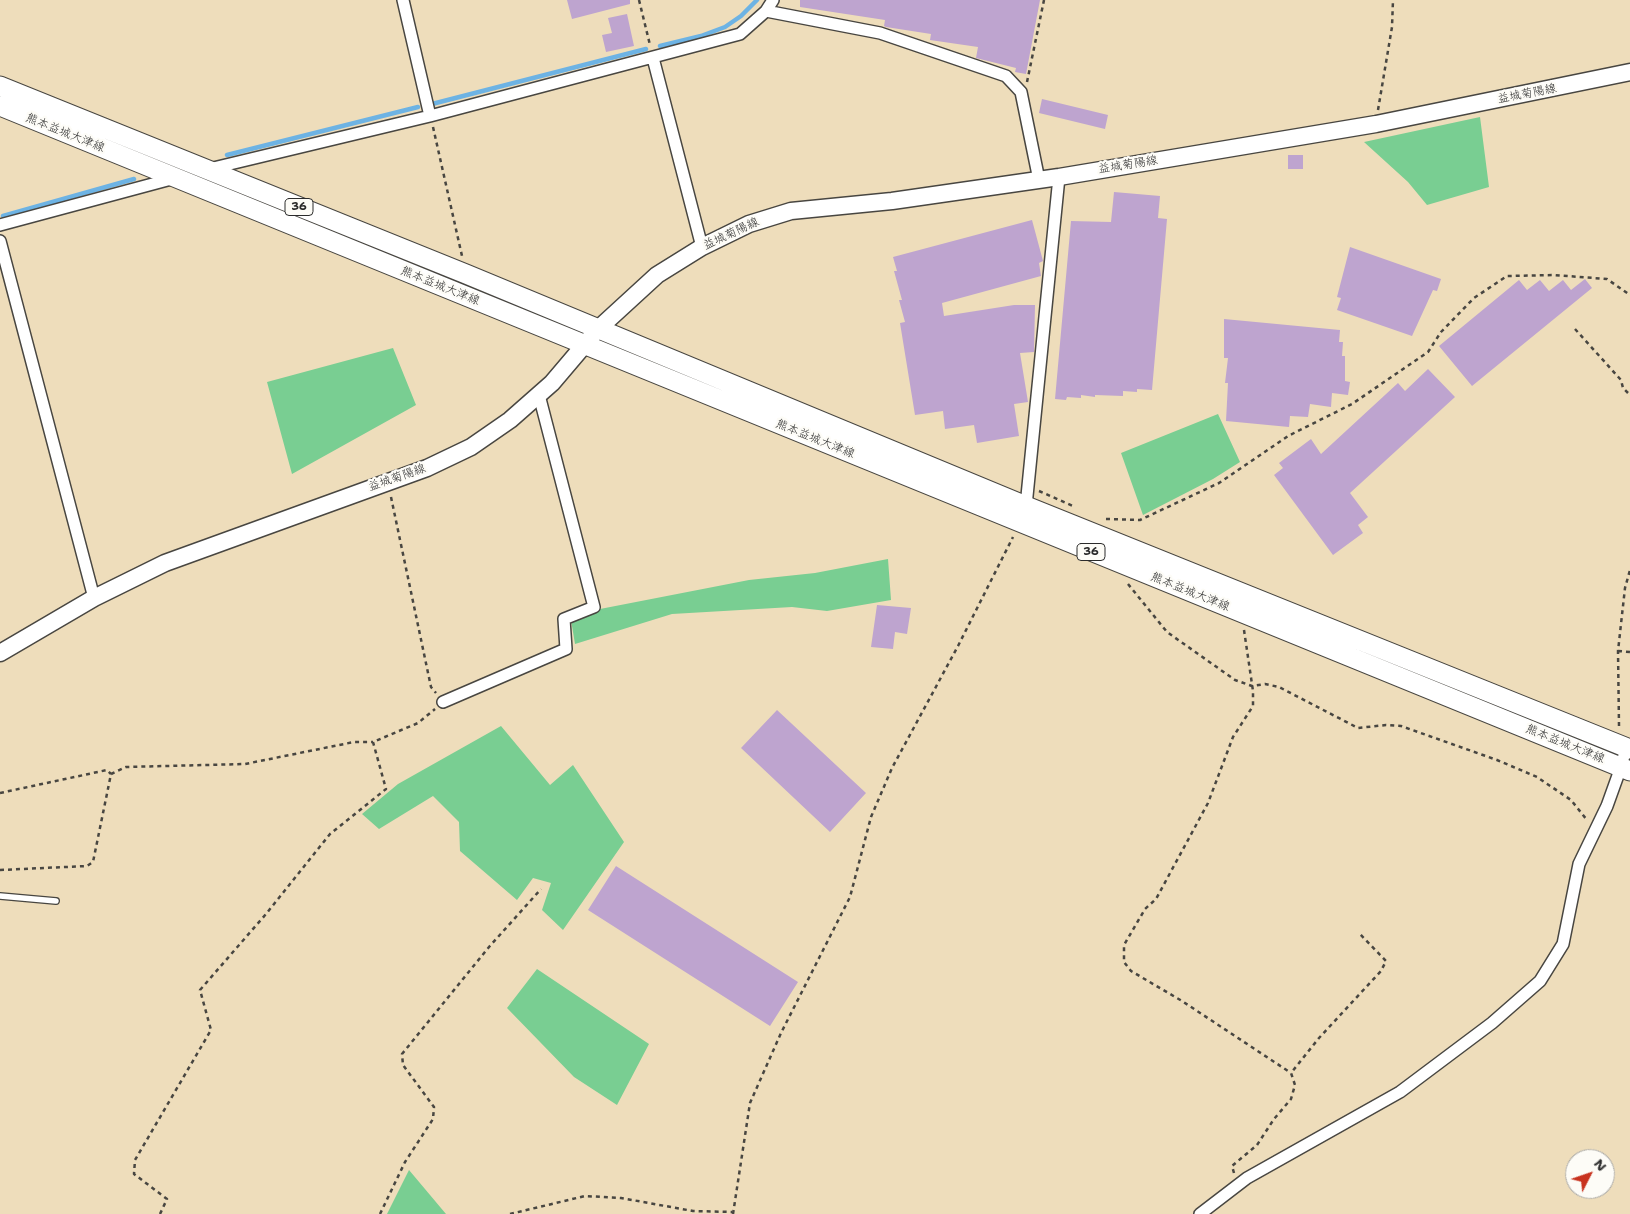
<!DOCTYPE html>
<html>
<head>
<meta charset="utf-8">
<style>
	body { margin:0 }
	#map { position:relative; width:1630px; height:1214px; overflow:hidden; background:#edb; font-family:"Shantell Sans",sans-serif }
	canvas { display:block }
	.north { position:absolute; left:1565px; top:1149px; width:50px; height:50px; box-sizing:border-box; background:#fdfcf7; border:1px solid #a9a8a5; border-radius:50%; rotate:49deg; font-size:14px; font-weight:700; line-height:20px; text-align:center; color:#2b2b2b }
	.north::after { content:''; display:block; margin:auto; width:18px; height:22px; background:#c8321e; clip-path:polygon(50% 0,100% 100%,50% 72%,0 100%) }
</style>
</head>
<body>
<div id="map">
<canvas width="1630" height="1214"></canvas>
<div class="north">N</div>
</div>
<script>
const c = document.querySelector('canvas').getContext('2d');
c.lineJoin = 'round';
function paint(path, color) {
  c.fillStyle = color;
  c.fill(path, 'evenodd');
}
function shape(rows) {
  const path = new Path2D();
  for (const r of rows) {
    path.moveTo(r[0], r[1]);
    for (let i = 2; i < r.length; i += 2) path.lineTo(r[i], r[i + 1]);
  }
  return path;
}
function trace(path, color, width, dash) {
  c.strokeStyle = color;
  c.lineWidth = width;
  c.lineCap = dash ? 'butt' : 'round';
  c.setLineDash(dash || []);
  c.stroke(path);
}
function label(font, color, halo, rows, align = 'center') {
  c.font = font + ' "Shantell Sans","Klee One",sans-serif';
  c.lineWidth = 4.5;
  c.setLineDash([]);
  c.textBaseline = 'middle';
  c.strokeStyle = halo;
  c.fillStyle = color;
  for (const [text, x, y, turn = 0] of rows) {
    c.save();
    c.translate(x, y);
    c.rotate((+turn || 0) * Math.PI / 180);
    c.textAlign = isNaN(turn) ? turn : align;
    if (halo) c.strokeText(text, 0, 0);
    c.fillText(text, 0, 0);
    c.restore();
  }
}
paint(shape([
	[1480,117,1489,187,1427,205,1408,182,1364,142],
	[393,348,416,405,292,474,267,382],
	[1218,414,1240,462,1213,479,1143,515,1121,453],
	[888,559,891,600,827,611,792,607,672,614,575,644,571,620,600,609,749,580,815,573],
	[501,726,550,785,573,765,624,842,563,930,542,910,551,883,533,878,517,900,460,851,459,822,433,796,379,829,362,814,398,784],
	[537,969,649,1044,617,1105,574,1077,507,1008],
	[409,1170,446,1214,387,1214]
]), '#79ce92');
trace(shape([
	[660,46,701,36,725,27,741,16,757,0],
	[432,104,646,49],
	[227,155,418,107],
	[3,216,134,179]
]), '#6db3e4', 4.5);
paint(shape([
	[567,0,630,0,630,4,572,19],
	[800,0,1040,0,1026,74,1015,72,1016,68,976,58,978,47,930,40,931,34,886,27,884,26,885,20,800,7],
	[627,14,634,46,606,52,602,35,612,33,608,18],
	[1042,99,1108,115,1105,129,1039,113],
	[1288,155,1303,155,1303,169,1288,169],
	[1114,192,1160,196,1158,218,1167,219,1152,390,1137,389,1137,392,1123,391,1123,396,1095,395,1095,397,1081,395,1081,398,1067,397,1066,400,1055,399,1071,221,1111,222],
	[1032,220,1043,261,1039,263,1041,276,942,303,944,316,1014,305,1035,305,1034,352,1020,353,1028,402,1014,404,1019,436,977,443,974,425,945,429,943,411,915,415,900,323,905,322,899,300,902,300,894,271,897,271,893,257],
	[1350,247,1441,279,1437,291,1433,290,1412,336,1337,310,1341,298,1337,297],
	[1585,279,1592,288,1472,386,1439,346,1519,280,1527,290,1540,280,1549,291,1563,280,1571,290],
	[1224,319,1340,330,1339,342,1343,342,1342,356,1345,356,1345,381,1350,382,1348,395,1332,393,1331,407,1310,404,1308,417,1290,416,1289,427,1226,421,1228,383,1225,383,1228,358,1224,358],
	[1428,369,1455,397,1350,493,1368,517,1358,525,1363,533,1333,555,1274,475,1283,468,1279,463,1311,439,1321,454,1398,383,1405,391],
	[877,605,911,608,907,634,895,632,893,649,871,647],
	[777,710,866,793,830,832,741,748],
	[616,866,798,982,770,1026,588,910]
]), '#bea4cf');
const lane = shape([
	[0,896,56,901]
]);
const street = shape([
	[403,0,430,116],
	[766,11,880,33,1006,76,1021,92,1039,180],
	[653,58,702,247],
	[209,169,430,116,740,34,766,11,773,0],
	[0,225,175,178],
	[0,241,94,598],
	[1026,506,1059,177],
	[443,702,566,649,564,619,594,607,539,395],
	[1200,1214,1247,1178,1400,1092,1492,1023,1540,981,1563,944,1579,864,1607,806,1621,767,1626,748]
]);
const secondary = shape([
	[0,653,94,598,165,563,427,468,471,447,510,420,552,383,597,330,657,275,702,247,749,224,791,211,892,201,1059,177,1376,124,1630,72]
]);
const primary = shape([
	[0,86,466,274,1026,506,1630,749],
	[0,106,1630,771]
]);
trace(lane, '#484641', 8);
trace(street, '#484641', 14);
trace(secondary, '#484641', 19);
trace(primary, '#484641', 21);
trace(shape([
	[639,0,650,45],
	[1027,82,1044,0],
	[1378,110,1392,27,1393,0],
	[433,127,462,256],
	[1575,329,1621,380,1623,388,1630,395],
	[1039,491,1073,506],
	[391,497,431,687,436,693],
	[1106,519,1140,520,1219,483,1288,436,1352,404,1428,352,1441,332,1474,298,1507,276,1554,275,1607,279,1630,295],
	[1128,584,1167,632,1235,680,1252,686,1265,684,1279,687,1358,728,1386,725,1401,726,1497,760,1537,777,1571,800,1587,820],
	[1244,630,1253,691,1253,706,1233,737,1208,803,1156,899,1145,909,1124,945,1124,962,1131,971,1182,1001,1291,1073],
	[1618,651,1630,652],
	[1619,726,1618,651,1625,588,1630,570],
	[0,793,107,770,111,774],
	[0,870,87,866,93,862,111,774,126,767,245,764,354,742,373,742],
	[1234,1173,1232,1166,1257,1145,1274,1119,1291,1099,1295,1085,1291,1073,1319,1038,1381,971,1386,961,1359,933],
	[160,1214,167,1199,134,1174,135,1160,211,1030,200,990,266,914,330,834,386,789,373,742,418,723,435,709],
	[380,1214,405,1162,433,1119,434,1107,403,1065,402,1054,489,947,541,889],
	[510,1214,585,1196,621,1198,693,1211,732,1212],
	[733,1214,750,1103,781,1033,850,897,871,817,892,768,958,646,1013,537]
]), '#484641', 2.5, [4, 4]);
trace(lane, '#fff', 5.5);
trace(street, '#fff', 11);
trace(secondary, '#fff', 16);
trace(primary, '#fff', 19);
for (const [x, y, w] of [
	[299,207,28],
	[1091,552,28]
]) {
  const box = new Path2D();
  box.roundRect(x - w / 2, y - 8.5, w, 17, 4);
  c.fillStyle = '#fdfcf7';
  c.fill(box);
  trace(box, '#2b2b2b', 1);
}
label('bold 11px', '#2b2b2b', null, [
	["36",299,207],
	["36",1091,552]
]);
label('12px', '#2b2b2b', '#fdfcf7', [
	["益城菊陽線",1527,94,-11],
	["熊本益城大津線",65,133,22],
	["益城菊陽線",1128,165,-9],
	["益城菊陽線",731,234,-25],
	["熊本益城大津線",440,286,22],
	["熊本益城大津線",815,439,22],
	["益城菊陽線",397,478,-19],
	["熊本益城大津線",1190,592,22],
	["熊本益城大津線",1565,744,22]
]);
</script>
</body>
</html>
